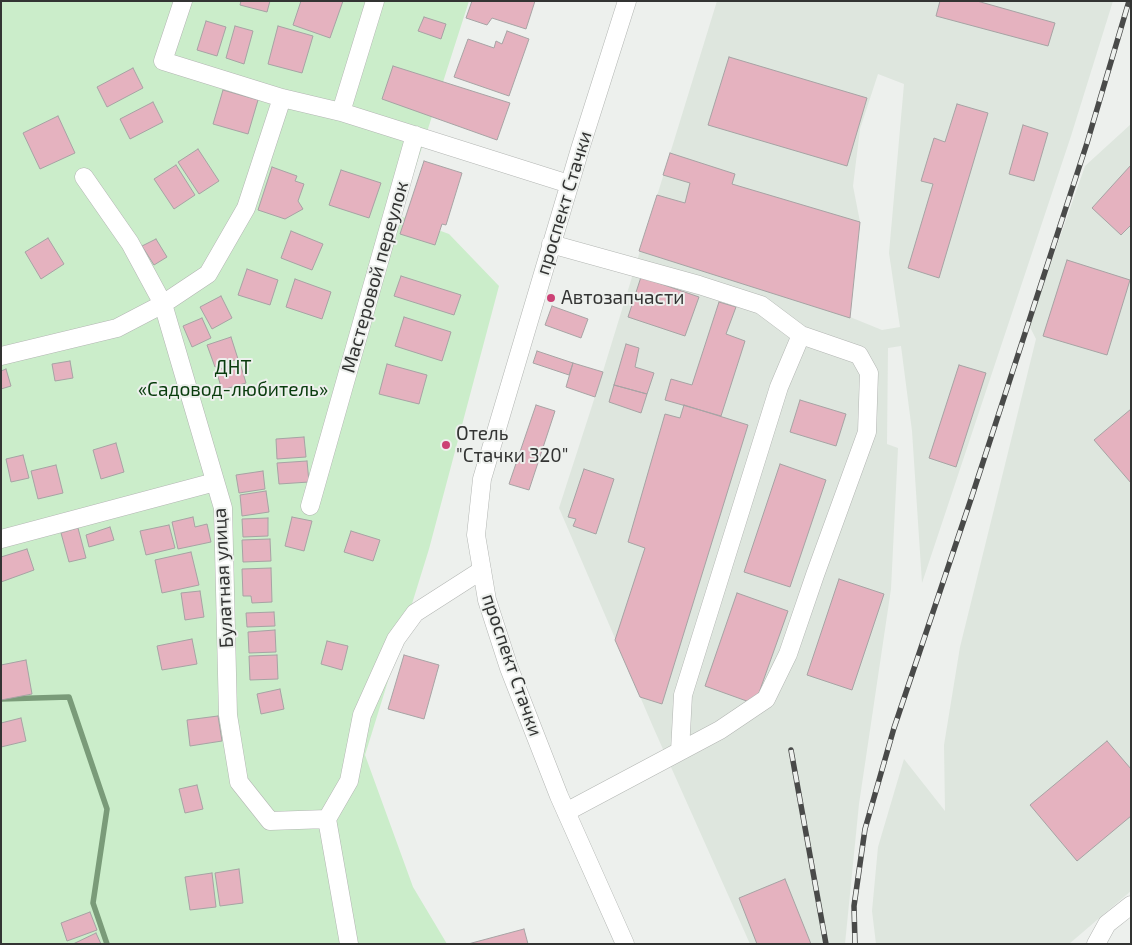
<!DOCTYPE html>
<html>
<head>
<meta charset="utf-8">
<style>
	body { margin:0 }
	#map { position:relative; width:1132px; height:945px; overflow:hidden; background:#edf0ed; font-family:"Exo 2",sans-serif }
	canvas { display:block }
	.frame { position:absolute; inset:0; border:2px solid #333433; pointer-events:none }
</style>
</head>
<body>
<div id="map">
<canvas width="1132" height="945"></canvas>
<div class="frame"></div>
</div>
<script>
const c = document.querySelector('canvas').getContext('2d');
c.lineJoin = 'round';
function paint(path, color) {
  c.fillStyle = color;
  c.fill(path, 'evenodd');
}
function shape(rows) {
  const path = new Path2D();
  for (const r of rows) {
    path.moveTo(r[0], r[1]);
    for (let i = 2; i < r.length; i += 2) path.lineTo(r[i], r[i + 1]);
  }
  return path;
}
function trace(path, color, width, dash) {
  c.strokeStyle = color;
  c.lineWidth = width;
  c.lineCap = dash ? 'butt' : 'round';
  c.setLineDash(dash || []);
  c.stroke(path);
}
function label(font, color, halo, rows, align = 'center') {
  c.font = font + ' "Exo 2",sans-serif';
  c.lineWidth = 4;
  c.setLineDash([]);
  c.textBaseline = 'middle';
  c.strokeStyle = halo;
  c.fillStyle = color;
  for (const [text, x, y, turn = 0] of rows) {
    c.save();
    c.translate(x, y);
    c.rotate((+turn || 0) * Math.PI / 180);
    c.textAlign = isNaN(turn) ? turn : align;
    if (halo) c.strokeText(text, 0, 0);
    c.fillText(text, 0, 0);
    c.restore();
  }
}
paint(shape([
	[717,1,1113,1,1071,136,922,583,912,431,901,346,888,348,887,444,898,448,891,589,859,804,845,944,750,944,654,729,559,508,600,381],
	[878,74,904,84,889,253,900,327,882,330,850,317,860,222,853,186,860,129],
	[1131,124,1131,891,1069,944,876,944,872,911,878,847,904,759,945,811,944,745,960,647,1036,339,1029,325,1085,166]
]), '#dee6de');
paint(shape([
	[1,1,469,1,400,216,449,234,499,286,429,549,365,755,413,887,447,944,1,944]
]), '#cbedca');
trace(shape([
	[1,699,69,697,107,809,93,903,107,944]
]), '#7a9b79', 5.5);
const building = shape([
	[241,1,270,1,267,12,240,5,241,1],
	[301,1,343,1,330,38,293,25,301,1],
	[472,1,535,1,526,29,492,18,487,25,466,18,472,1],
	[940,1,977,1,1055,23,1048,46,936,16,940,1],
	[424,17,446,24,441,39,418,31,424,17],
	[206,21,226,27,217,56,197,50,206,21],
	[235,26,253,31,244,64,226,58,235,26],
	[278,26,313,36,302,73,268,64,278,26],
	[507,31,529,39,509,96,454,77,468,39,494,48,496,41,502,44,507,31],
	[729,57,867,98,847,166,708,125,729,57],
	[393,66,510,103,497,140,382,99,393,66],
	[133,68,143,88,107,107,97,87,133,68],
	[223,90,258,100,248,134,213,124,223,90],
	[153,102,163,122,130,139,120,119,153,102],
	[957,104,988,113,939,278,908,268,933,184,921,181,934,138,945,142,957,104],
	[58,116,75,153,40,169,23,133,58,116],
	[1023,125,1048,133,1034,181,1009,174,1023,125],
	[198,149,219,181,199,194,178,162,198,149],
	[670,153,735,174,732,184,860,222,850,318,639,251,657,195,685,203,690,183,663,175,670,153],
	[424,161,462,173,446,225,442,224,435,245,400,234,424,161],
	[176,165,195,195,174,209,154,179,176,165],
	[1131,165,1131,225,1121,235,1092,208,1131,165],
	[272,167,297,176,295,181,304,184,298,201,303,209,285,219,258,210,272,167],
	[341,170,381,183,369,218,329,205,341,170],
	[291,231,323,244,312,270,281,258,291,231],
	[48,238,64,264,41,279,25,252,48,238],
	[156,239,167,257,154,265,142,246,156,239],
	[1067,260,1130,280,1107,355,1043,336,1067,260],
	[247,269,278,280,270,305,238,295,247,269],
	[401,276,461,295,454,315,394,296,401,276],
	[641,277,699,297,685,336,628,317,641,277],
	[295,279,331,292,322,319,286,307,295,279],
	[221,296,232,318,212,329,200,307,221,296],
	[719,302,736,307,726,334,745,341,721,416,665,400,671,379,692,385,719,302],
	[552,306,588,319,581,338,545,325,552,306],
	[404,317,451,332,442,361,395,346,404,317],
	[202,318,211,338,192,347,183,326,202,318],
	[231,337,238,359,215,367,207,345,231,337],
	[626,344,639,348,635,367,654,373,647,394,614,385,626,344],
	[537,351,573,363,569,375,533,363,537,351],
	[70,361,73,378,55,381,52,364,70,361],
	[240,363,246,383,222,390,216,370,240,363],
	[573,363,603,372,595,397,566,387,573,363],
	[387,364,427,375,419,404,379,394,387,364],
	[959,365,986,373,956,467,929,458,959,365],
	[6,369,11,386,1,389,1,371,6,369],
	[614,385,647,394,641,413,609,402,614,385],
	[800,400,846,414,836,446,790,432,800,400],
	[536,405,555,411,529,490,509,484,536,405],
	[684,405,748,425,662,704,640,697,615,640,645,548,628,542,665,414,680,418,684,405],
	[1131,409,1131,483,1094,440,1131,409],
	[304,437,306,457,277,459,276,439,304,437],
	[116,443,124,472,101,479,93,450,116,443],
	[23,455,29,478,11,482,6,459,23,455],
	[307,461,309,482,279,484,277,463,307,461],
	[780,464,826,480,790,587,744,572,780,464],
	[56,465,63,493,38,499,31,471,56,465],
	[584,469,614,479,596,534,573,526,576,519,568,517,584,469],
	[263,471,265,489,239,493,236,475,263,471],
	[266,491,269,512,242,516,240,495,266,491],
	[193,517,195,527,207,524,211,542,178,549,172,522,193,517],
	[292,517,312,521,304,551,285,546,292,517],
	[268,518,268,536,243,537,242,519,268,518],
	[169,525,175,548,146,555,140,531,169,525],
	[110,527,114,540,89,547,86,535,110,527],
	[78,528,86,558,69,562,61,533,78,528],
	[351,531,380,540,373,561,344,552,351,531],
	[270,539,271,561,243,562,242,540,270,539],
	[27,549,34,570,1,582,1,557,27,549],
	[191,552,199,585,162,593,155,560,191,552],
	[271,568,272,602,252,603,251,596,243,596,242,569,271,568],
	[839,579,884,594,852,690,807,675,839,579],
	[200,591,204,617,185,620,181,593,200,591],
	[737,593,788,611,755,704,705,686,737,593],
	[274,612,275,626,247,627,246,613,274,612],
	[275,630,276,652,249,653,248,632,275,630],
	[192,639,197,664,162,670,157,646,192,639],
	[327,641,348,646,342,670,321,664,327,641],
	[277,655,278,679,250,680,249,656,277,655],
	[404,655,439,665,424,719,388,709,404,655],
	[26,660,32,694,1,700,1,665,26,660],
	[280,689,284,709,261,714,257,694,280,689],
	[218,716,222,741,190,746,187,720,218,716],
	[21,718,26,741,1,747,1,723,21,718],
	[1107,741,1131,769,1131,816,1077,861,1030,805,1107,741],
	[197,785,203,809,185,813,179,789,197,785],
	[239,869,243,903,220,906,215,873,239,869],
	[212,873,216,907,190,910,185,877,212,873],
	[785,879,811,944,757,944,739,898,785,879],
	[90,912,97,930,67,941,61,923,90,912],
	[524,929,528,944,468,944,524,929],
	[96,933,101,944,73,944,96,933]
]);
paint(building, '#e5b2bf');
trace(building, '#a7a3a4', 1);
const minor = shape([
	[183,1,163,61,282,98,341,112,569,184],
	[341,112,375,1],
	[84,177,130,243,163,304,223,508,228,715,239,782,270,821,327,819],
	[551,244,699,285,761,305,801,335,859,355,869,373,867,432,815,575,788,654,766,699,720,730,566,812],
	[1,356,117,328,163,304,208,274,246,208,282,98],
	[310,506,415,135],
	[1,539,215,482],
	[680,751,683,695,779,387,801,335],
	[327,819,349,781,362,715,396,639,415,613,482,570],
	[327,819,349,944],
	[625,944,559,796,509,668,487,600,476,535,482,479,580,149,627,1],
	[1096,944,1107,924,1131,905]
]);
trace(minor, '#b3b6b3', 19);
trace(minor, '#fff', 18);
const rail = shape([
	[791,750,826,944],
	[855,944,854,906,865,829,894,728,972,496,1087,143,1129,1]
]);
trace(rail, '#494a49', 5.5);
trace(rail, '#edf0ed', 4, [11]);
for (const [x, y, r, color] of [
	[551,298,5,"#cc4175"],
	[446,445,5,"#cc4175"]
]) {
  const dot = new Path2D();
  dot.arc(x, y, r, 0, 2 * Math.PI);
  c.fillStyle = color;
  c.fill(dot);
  trace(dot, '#edf0ed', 2);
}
label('19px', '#333433', '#edf0ed', [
	["проспект Стачки",564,203,-73],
	["Мастеровой переулок",375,277,-74],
	["Булатная улица",223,578,-93],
	["проспект Стачки",512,665,71]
]);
label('19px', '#333433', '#edf0ed', [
	["Автозапчасти",561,298],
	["Отель",456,434],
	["\"Стачки 320\"",456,456]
], 'left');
label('19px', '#093c0d', '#edf0ed', [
	["ДНТ",233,368],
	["«Садовод-любитель»",233,390]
]);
</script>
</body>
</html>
